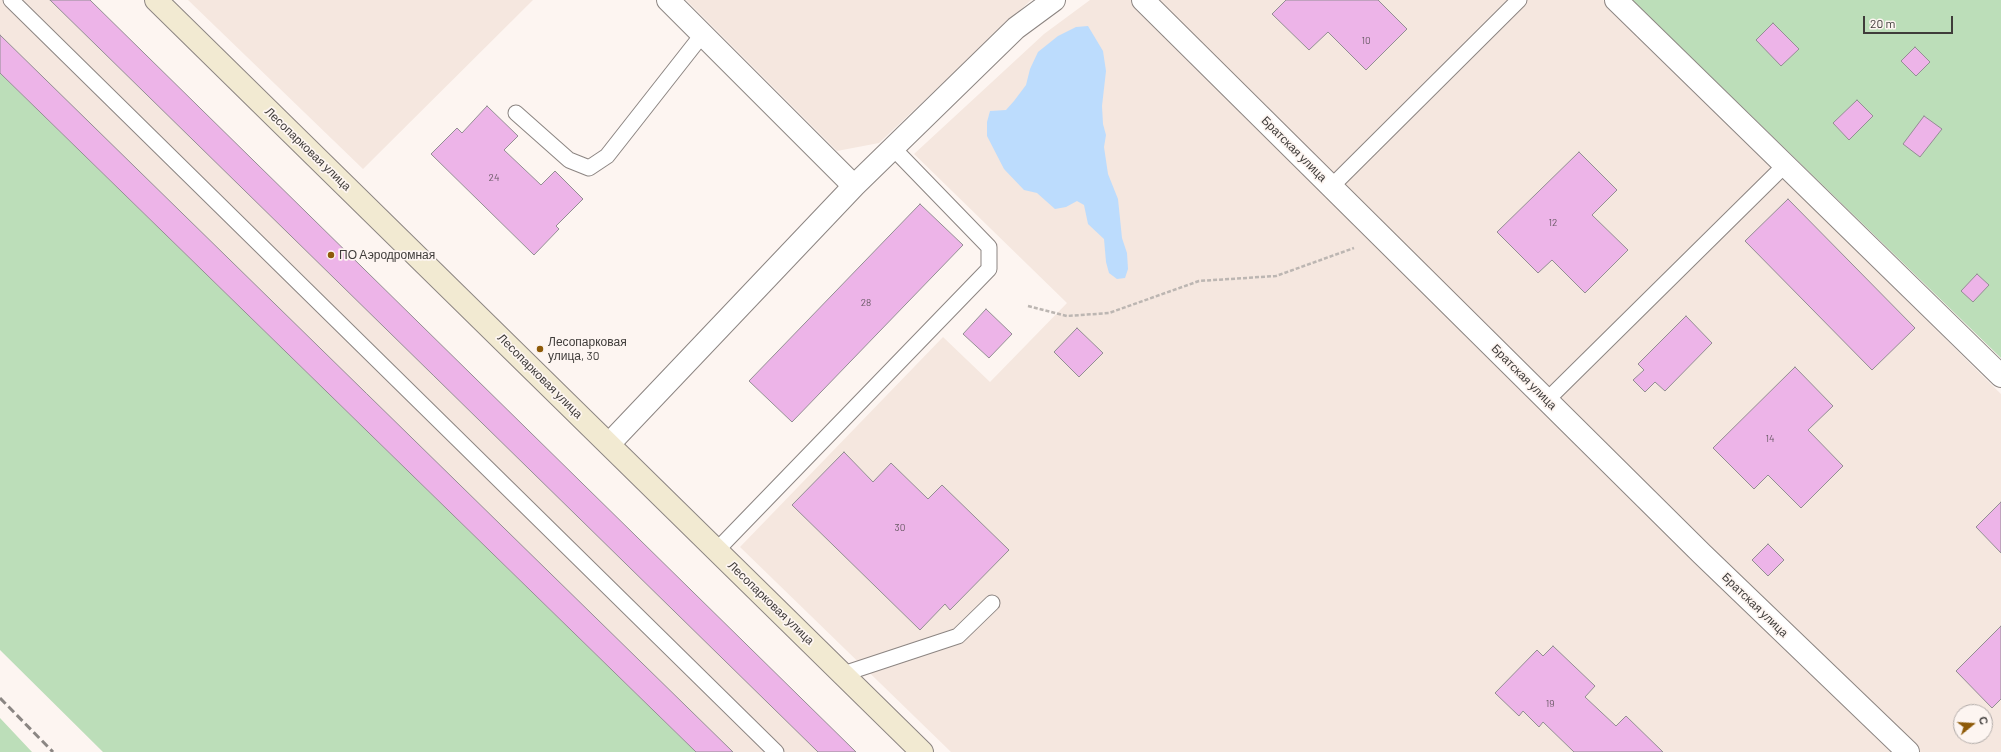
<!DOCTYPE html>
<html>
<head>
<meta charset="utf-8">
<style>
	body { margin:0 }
	#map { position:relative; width:2001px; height:752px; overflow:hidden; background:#fdf5f1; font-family:Barlow,sans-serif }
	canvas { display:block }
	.north { position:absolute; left:1953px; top:704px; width:40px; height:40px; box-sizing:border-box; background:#fdf5f1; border:1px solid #b1aba8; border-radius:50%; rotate:72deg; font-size:11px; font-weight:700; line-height:16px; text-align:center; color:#3f3c3a }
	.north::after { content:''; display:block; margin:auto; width:14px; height:18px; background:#8e5a08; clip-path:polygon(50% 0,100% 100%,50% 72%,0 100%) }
	.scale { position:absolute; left:1863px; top:16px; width:90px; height:18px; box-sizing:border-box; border:2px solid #3f3c3a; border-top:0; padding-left:5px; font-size:12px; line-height:14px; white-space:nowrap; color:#3f3c3a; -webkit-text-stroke:3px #fdf5f1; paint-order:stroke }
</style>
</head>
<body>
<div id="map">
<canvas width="2001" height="752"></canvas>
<div class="north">С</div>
<div class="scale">20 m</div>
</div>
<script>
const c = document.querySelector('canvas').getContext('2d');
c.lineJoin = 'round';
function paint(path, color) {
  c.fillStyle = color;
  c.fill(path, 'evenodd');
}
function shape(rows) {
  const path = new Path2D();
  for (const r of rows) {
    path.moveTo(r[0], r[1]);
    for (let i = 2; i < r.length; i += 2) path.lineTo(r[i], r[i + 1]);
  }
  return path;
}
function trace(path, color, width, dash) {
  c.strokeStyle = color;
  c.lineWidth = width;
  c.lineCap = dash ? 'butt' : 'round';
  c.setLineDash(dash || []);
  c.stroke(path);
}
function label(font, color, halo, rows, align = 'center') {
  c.font = font + ' Barlow,sans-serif';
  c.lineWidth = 3.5;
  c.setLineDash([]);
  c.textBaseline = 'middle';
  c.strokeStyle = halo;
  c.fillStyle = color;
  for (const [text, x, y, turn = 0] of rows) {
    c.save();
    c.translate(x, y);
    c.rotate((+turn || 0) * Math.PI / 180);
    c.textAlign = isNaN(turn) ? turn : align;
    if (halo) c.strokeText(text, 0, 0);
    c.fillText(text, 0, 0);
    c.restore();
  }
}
paint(shape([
	[0,0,90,0,856,752,696,752,0,73],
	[188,0,533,0,363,169],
	[686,0,1031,0,879,143,837,151],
	[1090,0,1603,0,2001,394,2001,752,951,752,740,547,943,337,990,382,1067,303,914,154,1044,34],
	[1961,712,1985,712,1985,736,1961,736]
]), '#f5e7df');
paint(shape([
	[1632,0,2001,0,2001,358],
	[0,73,696,752,103,752,0,650],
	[0,718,32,752,0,752]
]), '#bcdeb9');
paint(shape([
	[1088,26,1103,51,1106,71,1102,106,1103,124,1106,135,1104,147,1108,174,1118,199,1122,238,1127,253,1128,269,1125,278,1117,279,1109,273,1106,262,1104,239,1088,224,1084,205,1077,201,1066,207,1055,209,1037,193,1024,190,1004,169,987,136,987,122,990,111,1006,110,1014,101,1026,85,1030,69,1038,52,1058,36,1076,27]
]), '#bcdcfd');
const building = shape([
	[50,0,90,0,856,752,818,752,50,0],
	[1286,0,1378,0,1407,29,1366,70,1328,32,1309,50,1272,14,1286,0],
	[1773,23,1799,49,1781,66,1756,40,1773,23],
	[0,35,733,752,696,752,0,73,0,35],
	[1915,47,1930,62,1916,76,1901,61,1915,47],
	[1857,100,1873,116,1849,140,1833,123,1857,100],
	[487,106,518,136,504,150,541,185,555,171,583,199,556,226,559,229,534,255,431,154,457,128,462,133,487,106],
	[1924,116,1942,129,1920,157,1903,144,1924,116],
	[1579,152,1617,190,1592,215,1628,250,1585,293,1552,260,1538,273,1497,232,1579,152],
	[1788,199,1915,328,1872,370,1745,241,1788,199],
	[920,204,963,245,792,422,749,381,920,204],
	[1977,274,1989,285,1973,302,1961,291,1977,274],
	[986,309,1012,334,989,358,963,334,986,309],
	[1686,316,1712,343,1665,391,1655,382,1645,392,1633,380,1644,370,1638,364,1686,316],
	[1077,328,1103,353,1079,377,1054,352,1077,328],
	[1795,367,1833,406,1808,430,1843,466,1801,508,1768,475,1754,489,1713,448,1795,367],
	[844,452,873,482,891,463,928,499,942,485,1009,550,950,610,945,604,920,630,792,505,844,452],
	[2001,502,2001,553,1976,527,2001,502],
	[1768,544,1784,560,1768,576,1752,560,1768,544],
	[2001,626,2001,699,1992,708,1956,671,2001,626],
	[1553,646,1595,686,1585,697,1616,726,1626,716,1663,752,1574,752,1543,722,1539,727,1523,711,1519,716,1495,693,1537,650,1543,656,1553,646]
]);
paint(building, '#edb4e8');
trace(building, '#938e93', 1);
const lane = shape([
	[11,0,776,752],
	[516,113,569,160,589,168,607,156,702,35],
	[1331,187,1519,0],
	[1547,400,1785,165],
	[717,550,989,269,989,247,893,148],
	[843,674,958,636,992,603]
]);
const street = shape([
	[668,0,854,186],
	[1143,0,1702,554,1908,752],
	[1616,0,2001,376],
	[609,444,854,186,1016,28,1054,0]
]);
const secondary = shape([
	[156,0,922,752]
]);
trace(lane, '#8c8582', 17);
trace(street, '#8c8582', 24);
trace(secondary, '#8c8582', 24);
trace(shape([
	[1028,306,1067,316,1109,313,1199,281,1276,276,1354,248]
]), '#bcb6b2', 2.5, [4, 2]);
trace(lane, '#fff', 15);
trace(street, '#fff', 22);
trace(secondary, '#f2ead2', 22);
trace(shape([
	[0,698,53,752]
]), '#8b8683', 3, [8, 4]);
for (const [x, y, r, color] of [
	[331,255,4,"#8e5a08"],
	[540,349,4,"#8e5a08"]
]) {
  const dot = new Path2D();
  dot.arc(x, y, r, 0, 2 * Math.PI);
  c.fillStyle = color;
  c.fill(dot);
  trace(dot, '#fdf5f1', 1.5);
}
label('10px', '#6a5a66', null, [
	["10",1366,41],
	["24",494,178],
	["12",1553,223],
	["28",866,303],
	["14",1770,439],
	["30",900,528],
	["19",1550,704]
]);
label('12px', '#3f3c3a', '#fdf5f1', [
	["Лесопарковая улица",308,149,44],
	["Братская улица",1294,149,45],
	["Лесопарковая улица",540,376,45],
	["Братская улица",1524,377,45],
	["Лесопарковая улица",771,603,44],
	["Братская улица",1755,605,44]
]);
label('12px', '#3f3c3a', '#fdf5f1', [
	["ПО Аэродромная",339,255],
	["Лесопарковая",548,342],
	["улица, 30",548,356]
], 'left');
</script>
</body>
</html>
